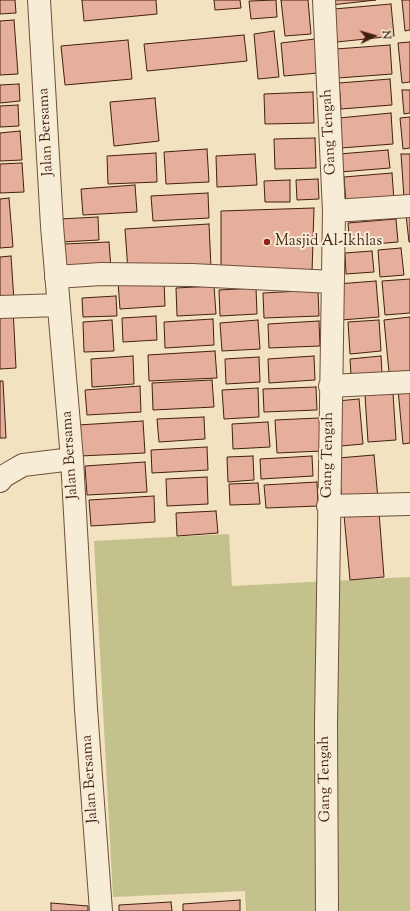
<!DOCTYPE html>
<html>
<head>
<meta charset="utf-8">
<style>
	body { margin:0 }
	#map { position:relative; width:410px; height:911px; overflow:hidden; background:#f2e2bf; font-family:"Sorts Mill Goudy",serif }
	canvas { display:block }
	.north { position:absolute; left:354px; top:16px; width:40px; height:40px; -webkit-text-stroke:3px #f7ecd5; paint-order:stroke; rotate:85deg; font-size:11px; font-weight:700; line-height:16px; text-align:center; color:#431f12 }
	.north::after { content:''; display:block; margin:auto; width:14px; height:18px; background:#431f12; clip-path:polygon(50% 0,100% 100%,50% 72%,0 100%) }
</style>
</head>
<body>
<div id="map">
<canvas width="410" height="911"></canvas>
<div class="north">N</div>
</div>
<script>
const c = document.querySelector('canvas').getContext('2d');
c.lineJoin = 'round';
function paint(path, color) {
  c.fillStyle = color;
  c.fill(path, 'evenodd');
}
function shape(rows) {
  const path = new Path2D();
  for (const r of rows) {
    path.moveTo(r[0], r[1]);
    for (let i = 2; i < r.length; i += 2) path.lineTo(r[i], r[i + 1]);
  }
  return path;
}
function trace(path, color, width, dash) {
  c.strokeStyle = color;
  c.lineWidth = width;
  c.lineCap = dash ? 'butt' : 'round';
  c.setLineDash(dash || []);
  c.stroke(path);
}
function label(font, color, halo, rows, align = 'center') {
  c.font = font + ' "Sorts Mill Goudy",serif';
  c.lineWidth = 4;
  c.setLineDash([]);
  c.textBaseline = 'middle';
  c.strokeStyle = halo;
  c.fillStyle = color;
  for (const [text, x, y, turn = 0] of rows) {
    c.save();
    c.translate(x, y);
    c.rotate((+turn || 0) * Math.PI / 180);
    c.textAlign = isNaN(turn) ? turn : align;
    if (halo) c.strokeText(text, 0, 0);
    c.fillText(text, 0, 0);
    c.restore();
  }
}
paint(shape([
	[229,534,232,586,410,577,410,911,246,911,245,891,113,897,94,541]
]), '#c3c18c');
const building = shape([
	[0,0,15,0,16,13,0,14,0,0],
	[82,0,156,0,157,14,84,21,82,0],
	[214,0,240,0,241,8,215,10,214,0],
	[276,0,277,17,251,19,249,1,276,0],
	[281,0,308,0,311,34,285,36,281,0],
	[330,0,376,0,331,5,330,0],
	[402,0,410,0,410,30,405,31,402,0],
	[391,4,394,36,337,42,334,9,391,4],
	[14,20,18,74,0,75,0,21,14,20],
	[274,31,279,77,258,79,254,34,274,31],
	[244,35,247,61,147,71,144,44,244,35],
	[315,39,318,73,284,76,281,43,315,39],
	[128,40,132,79,65,85,61,46,128,40],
	[410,42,410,82,402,83,398,43,410,42],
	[390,45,392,74,338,78,336,49,390,45],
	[390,79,392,105,341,109,339,83,390,79],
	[19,84,20,101,0,103,0,85,19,84],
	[402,90,410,90,410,113,404,114,402,90],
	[313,92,314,123,265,124,264,94,313,92],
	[155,98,159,141,114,146,110,102,155,98],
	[18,105,19,126,0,127,0,106,18,105],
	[391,113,393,144,341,148,339,118,391,113],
	[410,117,410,148,403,149,400,118,410,117],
	[20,131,22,160,0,161,0,133,20,131],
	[315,138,316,168,275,169,274,139,315,138],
	[207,149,209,182,166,184,164,152,207,149],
	[388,150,390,168,340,172,339,154,388,150],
	[156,153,157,182,108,184,107,156,156,153],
	[255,154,257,185,217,187,216,156,255,154],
	[401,154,410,154,410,198,404,198,401,154],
	[22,163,24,192,0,193,0,164,22,163],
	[392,173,394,200,346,203,344,177,392,173],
	[318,179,319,199,297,200,296,180,318,179],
	[290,180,290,202,265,202,264,181,290,180],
	[135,185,137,212,83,215,81,189,135,185],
	[208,193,209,218,153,221,151,196,208,193],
	[9,198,13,247,0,248,0,199,9,198],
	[314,208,312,273,221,273,221,211,314,208],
	[406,215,410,215,410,242,409,242,406,215],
	[98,217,99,240,61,242,60,219,98,217],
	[396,219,398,242,350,246,348,223,396,219],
	[209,224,211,267,128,271,125,229,209,224],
	[109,242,111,269,65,272,64,244,109,242],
	[401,248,404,275,380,277,378,250,401,248],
	[372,251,374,272,346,274,345,253,372,251],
	[11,256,14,301,0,302,0,257,11,256],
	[164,279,165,306,120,309,118,282,164,279],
	[410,279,410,313,385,315,382,281,410,279],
	[376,281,379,317,341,320,337,284,376,281],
	[214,286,216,314,177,316,176,288,214,286],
	[256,288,257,314,220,316,219,290,256,288],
	[318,290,319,316,264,318,263,293,318,290],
	[116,296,117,316,83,317,82,298,116,296],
	[13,308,16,368,0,369,0,309,13,308],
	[156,316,157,340,123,342,122,318,156,316],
	[410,317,410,371,389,372,384,320,410,317],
	[213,319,214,345,165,348,164,322,213,319],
	[112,320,114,351,84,352,83,322,112,320],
	[258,320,260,349,222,351,220,323,258,320],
	[379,320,381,351,350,354,348,322,379,320],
	[319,321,320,346,269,348,268,324,319,321],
	[215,351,217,378,149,381,148,355,215,351],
	[133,356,134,384,92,387,91,359,133,356],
	[314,356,315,380,269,383,268,359,314,356],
	[381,356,382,373,351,375,350,359,381,356],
	[259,357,260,382,226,384,225,359,259,357],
	[212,380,214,407,153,410,152,383,212,380],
	[0,381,3,381,6,438,0,438,0,381],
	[140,386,141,412,87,415,85,390,140,386],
	[316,387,317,410,264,412,263,389,316,387],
	[258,388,259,417,224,419,222,390,258,388],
	[410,388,410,443,403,444,398,389,410,388],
	[393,393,396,440,368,442,365,395,393,393],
	[359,399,363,444,341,446,337,401,359,399],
	[204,417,205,439,159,442,157,419,204,417],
	[319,418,322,451,277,453,275,420,319,418],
	[143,421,145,453,80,456,78,425,143,421],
	[268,422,270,447,233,449,232,424,268,422],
	[207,447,208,470,152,473,151,450,207,447],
	[374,455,378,499,342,502,338,458,374,455],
	[253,456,254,480,228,482,227,457,253,456],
	[312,456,313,476,261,479,260,459,312,456],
	[145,462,147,492,87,495,85,466,145,462],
	[207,477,208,504,167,506,166,479,207,477],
	[317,482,318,506,266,508,264,485,317,482],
	[258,483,260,504,230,505,229,484,258,483],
	[154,496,155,522,91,526,89,500,154,496],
	[216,511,218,533,177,536,176,513,216,511],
	[379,512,384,577,350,580,344,515,379,512],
	[240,900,240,911,183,911,183,904,240,900],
	[171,902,172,911,119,911,119,905,171,902],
	[51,903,88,906,88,911,51,911,51,903]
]);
paint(building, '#e6af9b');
trace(building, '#431f12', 1);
const minor = shape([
	[39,0,52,226,72,459,86,709,101,911],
	[324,0,334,211,326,724,327,911],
	[334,211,410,206],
	[56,277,101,274,192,275,333,282],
	[0,307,59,305],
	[330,386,410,382],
	[0,481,4,476,23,465,72,459],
	[328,506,410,504]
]);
trace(minor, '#6f503d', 24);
trace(minor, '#f7ecd5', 22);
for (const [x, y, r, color] of [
	[267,242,4,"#8f2418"]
]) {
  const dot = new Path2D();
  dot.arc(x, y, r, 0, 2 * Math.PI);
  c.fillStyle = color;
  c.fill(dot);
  trace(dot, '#f7ecd5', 1.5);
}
label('15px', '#431f12', '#f7ecd5', [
	["Jalan Bersama",47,132,-93],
	["Gang Tengah",330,132,-93],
	["Jalan Bersama",71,455,-94],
	["Gang Tengah",329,455,-89],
	["Jalan Bersama",91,779,-94],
	["Gang Tengah",326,779,-91]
]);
label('15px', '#431f12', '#f7ecd5', [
	["Masjid Al-Ikhlas",275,242]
], 'left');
</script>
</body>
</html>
